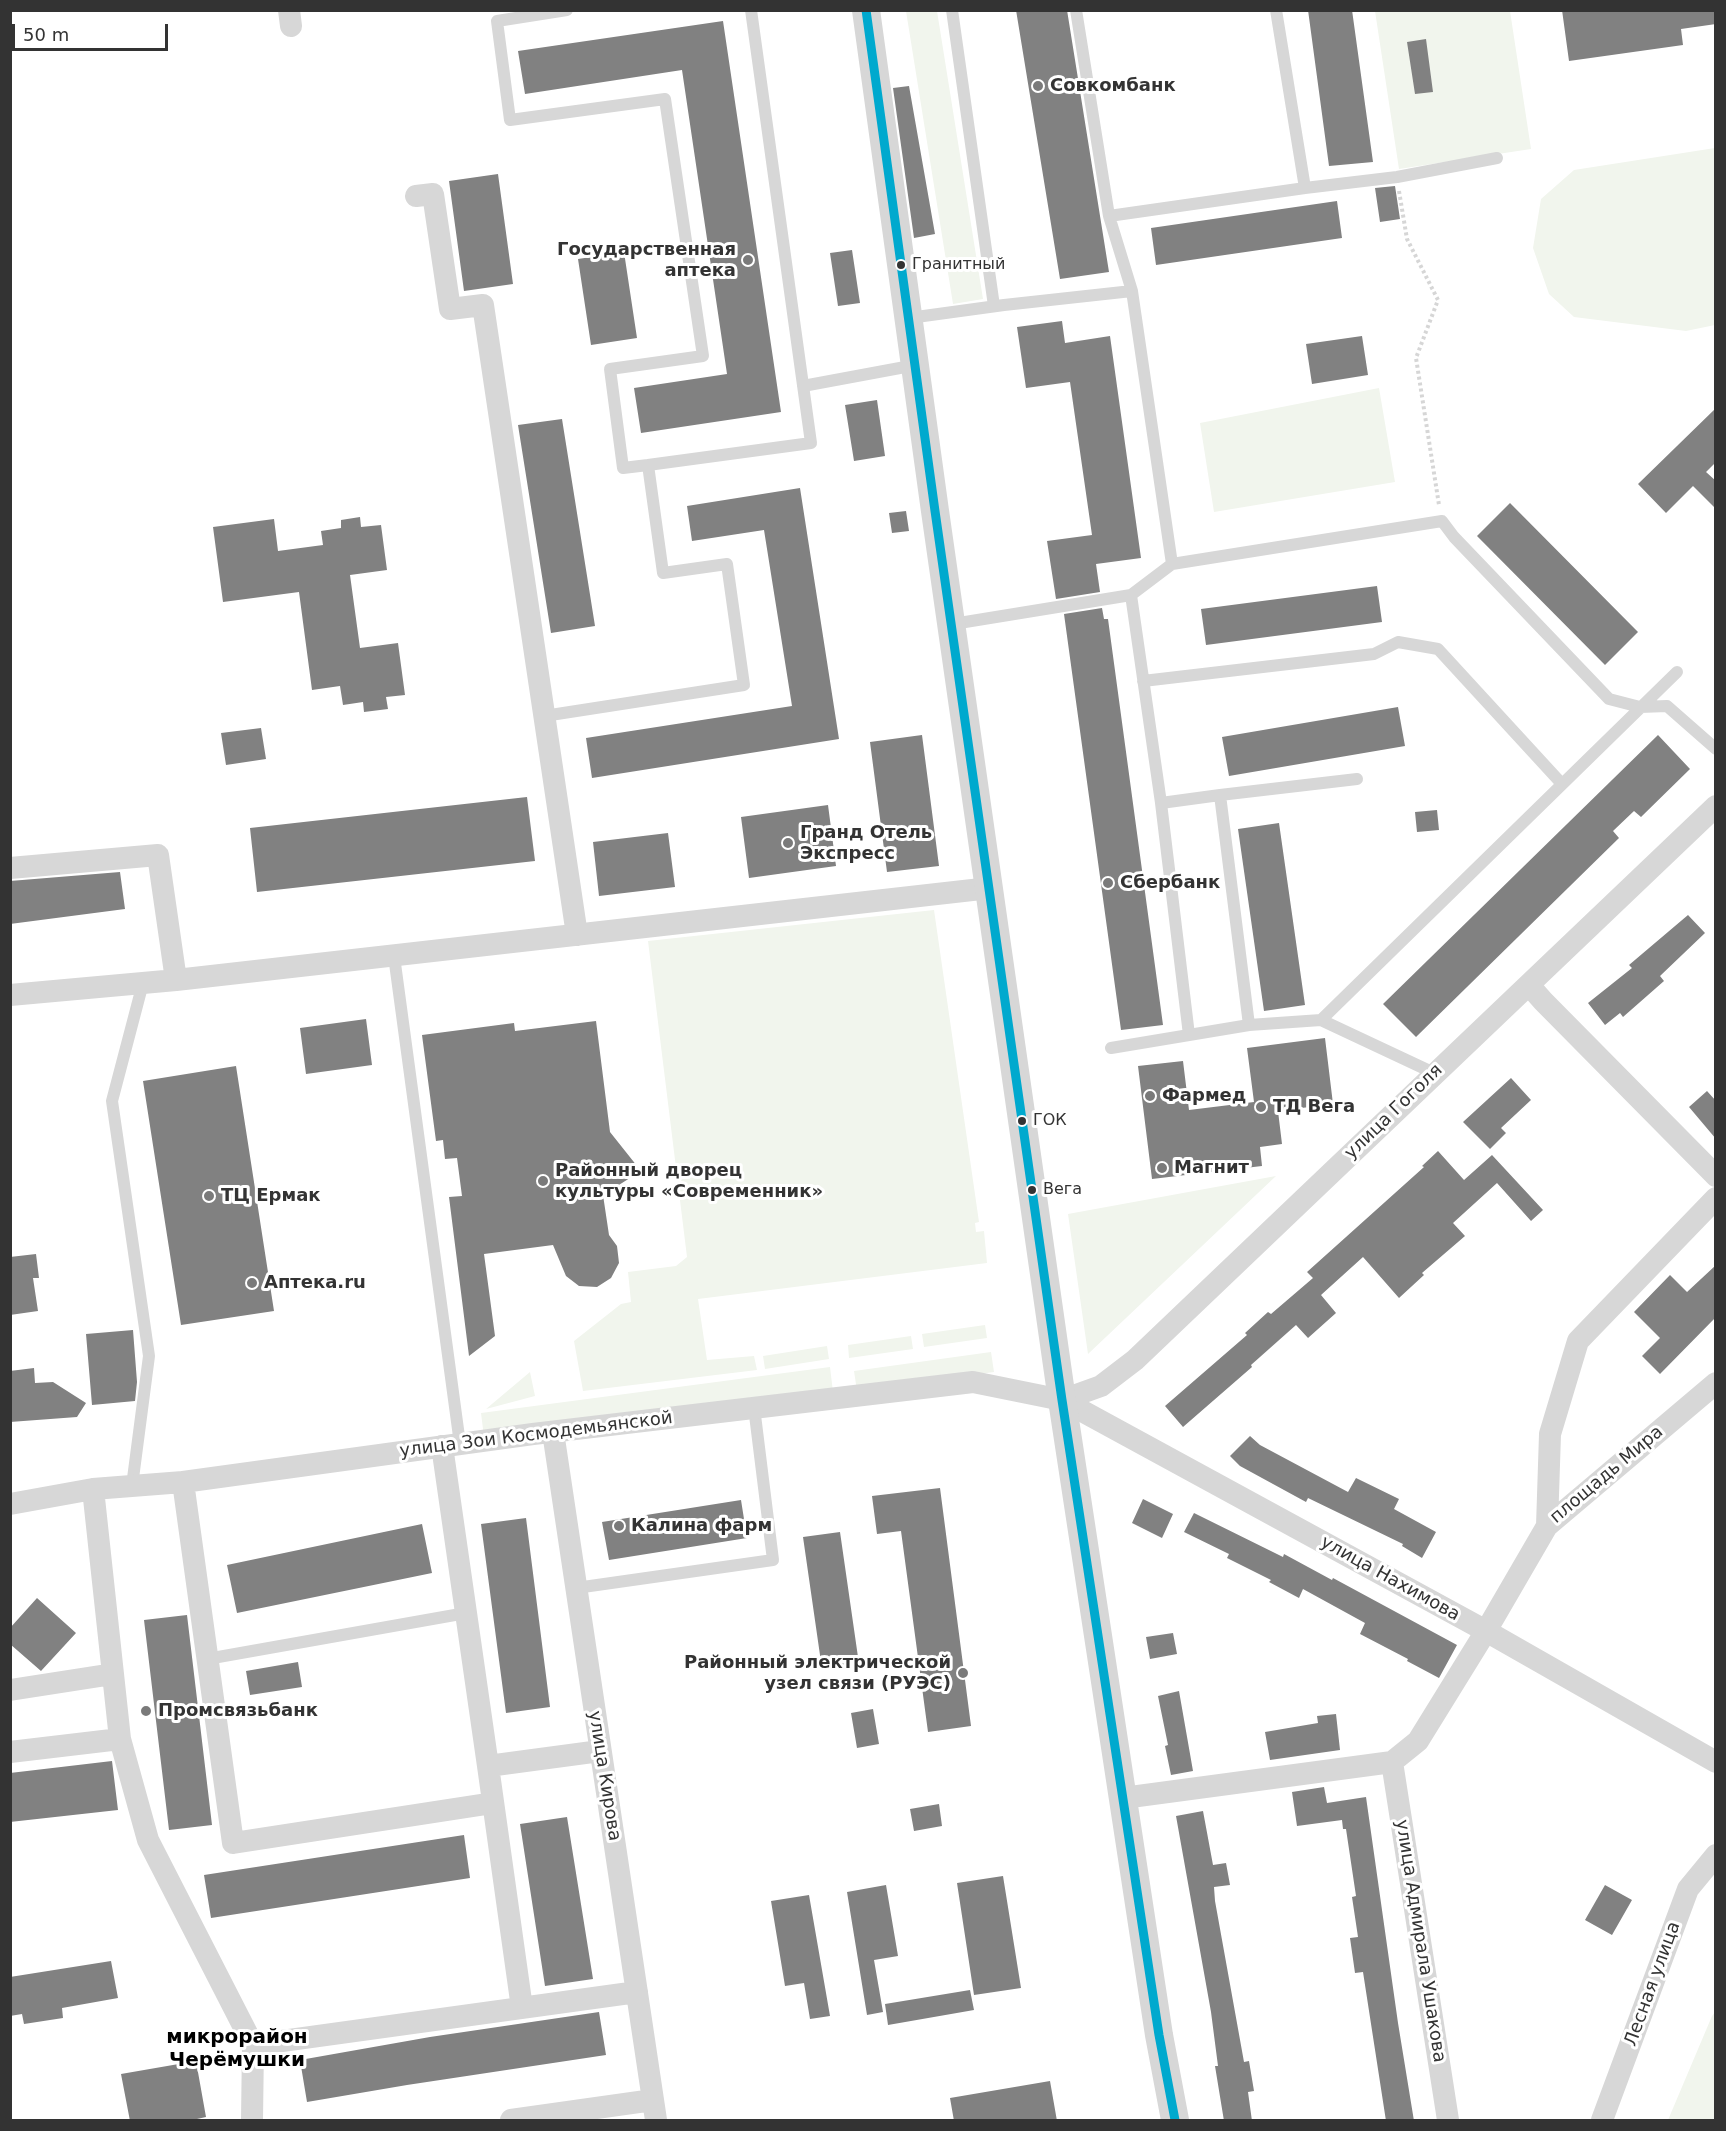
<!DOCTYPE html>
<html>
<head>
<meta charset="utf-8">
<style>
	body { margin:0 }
	#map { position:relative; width:1726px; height:2131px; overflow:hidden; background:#fff; font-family:"DejaVu Sans",sans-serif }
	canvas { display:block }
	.frame { position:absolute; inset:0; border:12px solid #333; pointer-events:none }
	.scale { position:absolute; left:12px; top:24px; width:156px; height:27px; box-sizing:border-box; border:3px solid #333; border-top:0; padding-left:8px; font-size:18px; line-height:21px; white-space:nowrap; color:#333; -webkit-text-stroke:4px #fff; paint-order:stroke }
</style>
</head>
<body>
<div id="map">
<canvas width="1726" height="2131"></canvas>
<div class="frame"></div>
<div class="scale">50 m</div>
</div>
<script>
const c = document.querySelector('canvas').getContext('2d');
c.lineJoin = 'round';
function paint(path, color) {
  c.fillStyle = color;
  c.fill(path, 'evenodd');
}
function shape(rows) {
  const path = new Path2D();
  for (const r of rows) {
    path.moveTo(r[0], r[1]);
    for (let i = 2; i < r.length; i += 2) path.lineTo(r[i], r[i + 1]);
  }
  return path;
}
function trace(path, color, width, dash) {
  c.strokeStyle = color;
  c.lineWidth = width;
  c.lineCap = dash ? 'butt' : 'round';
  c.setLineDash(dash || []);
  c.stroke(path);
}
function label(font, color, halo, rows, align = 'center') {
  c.font = font + ' "DejaVu Sans",sans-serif';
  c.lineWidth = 6;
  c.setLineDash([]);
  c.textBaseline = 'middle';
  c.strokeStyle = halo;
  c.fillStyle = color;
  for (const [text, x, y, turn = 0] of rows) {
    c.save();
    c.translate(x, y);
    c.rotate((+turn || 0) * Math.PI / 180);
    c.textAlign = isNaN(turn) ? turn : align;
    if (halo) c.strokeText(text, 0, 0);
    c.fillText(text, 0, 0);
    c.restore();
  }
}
paint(shape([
	[906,11,937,11,983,299,953,304],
	[1375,11,1510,11,1531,149,1399,169],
	[1715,148,1715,325,1686,331,1574,317,1549,294,1533,248,1541,199,1574,170],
	[1379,388,1395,482,1214,512,1200,423],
	[934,910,979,1222,975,1223,976,1232,984,1231,987,1263,698,1299,707,1360,754,1356,757,1370,583,1391,574,1341,621,1304,631,1302,628,1272,676,1266,687,1257,648,941],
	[1276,1176,1088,1354,1068,1214],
	[985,1325,987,1338,924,1347,922,1334],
	[911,1336,913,1349,849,1358,848,1345],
	[827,1346,829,1359,765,1369,763,1356],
	[991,1352,994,1372,857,1391,854,1371],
	[830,1367,833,1392,484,1437,481,1413],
	[530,1372,535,1396,486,1409],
	[1715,2012,1715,2120,1668,2120,1712,2016]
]), '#f1f5ed');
paint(shape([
	[1016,10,1067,10,1109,272,1060,279],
	[1308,10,1352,10,1373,162,1329,166],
	[1562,10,1716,10,1716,24,1681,29,1683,45,1569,61],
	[723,21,781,412,641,433,634,388,727,374,682,70,525,94,518,51],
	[1426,39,1433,92,1415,94,1407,42],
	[909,86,935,234,914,238,893,88],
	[498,174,513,284,464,291,449,181],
	[1395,186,1400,219,1380,222,1375,188],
	[1337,201,1342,238,1156,265,1151,228],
	[852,250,860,303,838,306,830,253],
	[624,252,637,338,591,345,578,259],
	[1062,321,1065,343,1110,336,1141,558,1096,564,1100,592,1056,599,1047,541,1092,535,1070,382,1026,388,1017,327],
	[1362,336,1368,375,1312,384,1306,344],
	[877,400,885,456,854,461,845,405],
	[1716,408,1716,462,1706,472,1716,481,1716,509,1693,486,1666,513,1638,484],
	[562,419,595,626,551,633,518,425],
	[800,488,839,739,592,778,586,738,792,706,764,530,692,541,687,506],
	[1510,503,1638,632,1605,665,1477,536],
	[906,511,909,531,892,533,889,513],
	[360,517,361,527,381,525,387,570,350,575,360,648,398,643,405,695,386,697,388,709,364,712,363,702,343,705,340,686,312,690,299,592,223,602,213,527,274,519,278,551,323,545,321,531,341,528,341,520],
	[1377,586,1382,622,1206,645,1201,609],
	[1102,608,1104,619,1108,619,1163,1025,1121,1030,1064,614],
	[1398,707,1405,746,1229,776,1222,737],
	[261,728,266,759,226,765,221,733],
	[922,735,939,866,887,872,870,742],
	[1658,735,1690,769,1641,817,1634,811,1613,831,1619,838,1416,1037,1383,1004],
	[527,797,535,861,257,892,250,828],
	[828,805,836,866,749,878,741,817],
	[1437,810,1439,830,1417,832,1415,812],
	[1279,823,1305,1005,1264,1011,1238,829],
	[668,833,675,887,599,896,593,842],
	[120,872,125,909,10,924,10,881],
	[1688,915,1705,933,1660,976,1664,981,1623,1017,1620,1013,1605,1025,1588,1003,1632,968,1629,965],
	[366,1019,372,1065,306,1074,300,1028],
	[596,1021,610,1132,641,1171,603,1195,609,1235,617,1246,619,1263,611,1278,597,1287,579,1286,566,1276,553,1245,484,1254,495,1336,469,1356,449,1197,462,1196,457,1158,445,1159,443,1140,436,1141,422,1035,514,1023,515,1031],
	[1325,1038,1333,1104,1278,1111,1282,1144,1260,1147,1262,1166,1152,1179,1138,1066,1183,1061,1189,1110,1254,1102,1247,1048],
	[236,1066,274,1311,181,1325,143,1081],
	[1511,1078,1531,1100,1501,1128,1506,1133,1490,1149,1463,1122],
	[1707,1091,1716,1101,1716,1139,1689,1107],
	[1438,1151,1464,1180,1492,1155,1543,1210,1531,1221,1497,1183,1453,1223,1465,1236,1422,1273,1424,1275,1399,1298,1363,1257,1321,1295,1336,1313,1308,1338,1296,1325,1251,1365,1252,1367,1183,1427,1165,1406,1247,1335,1245,1333,1268,1312,1271,1314,1313,1278,1307,1272,1424,1167,1422,1166],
	[36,1254,39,1278,33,1278,38,1311,10,1315,10,1257],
	[1716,1265,1716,1317,1660,1374,1642,1356,1660,1338,1634,1312,1670,1275,1687,1292],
	[133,1330,137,1382,135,1401,92,1405,86,1334],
	[34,1368,35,1383,53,1382,86,1403,77,1417,10,1422,10,1371],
	[1250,1436,1260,1445,1348,1492,1356,1478,1399,1499,1394,1509,1436,1532,1422,1558,1402,1546,1403,1544,1308,1498,1306,1502,1240,1466,1230,1456],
	[940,1488,971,1726,928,1732,901,1531,877,1534,872,1496],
	[1143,1499,1173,1514,1162,1538,1132,1523],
	[741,1500,747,1538,609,1560,602,1522],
	[1194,1513,1283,1557,1284,1554,1332,1580,1333,1578,1457,1645,1439,1678,1407,1661,1408,1659,1360,1634,1365,1623,1303,1589,1299,1598,1269,1582,1271,1580,1227,1558,1229,1554,1184,1532],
	[526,1518,550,1707,506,1713,481,1524],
	[422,1524,432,1573,237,1613,227,1565],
	[840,1532,859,1664,822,1669,803,1537],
	[37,1598,76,1633,41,1671,10,1644,10,1628],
	[187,1615,212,1825,169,1830,144,1620],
	[1173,1633,1177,1654,1150,1659,1146,1637],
	[298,1662,302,1687,250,1695,246,1671],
	[1179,1691,1193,1771,1171,1775,1165,1746,1168,1745,1158,1696],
	[873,1709,879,1744,857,1748,851,1713],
	[1336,1714,1340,1750,1270,1760,1265,1732,1318,1723,1317,1716],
	[112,1761,118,1810,10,1822,10,1773],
	[1324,1787,1327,1803,1366,1797,1398,2023,1414,2121,1386,2121,1363,1972,1355,1973,1350,1938,1358,1937,1352,1897,1356,1896,1346,1829,1343,1829,1342,1820,1297,1826,1292,1792],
	[939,1804,942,1826,914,1831,910,1809],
	[1203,1811,1213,1865,1226,1863,1230,1885,1214,1887,1215,1901,1244,2062,1249,2061,1254,2091,1248,2092,1252,2121,1224,2121,1215,2066,1218,2066,1211,2012,1176,1816],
	[567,1817,593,1979,545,1986,520,1824],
	[464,1835,470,1878,211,1918,204,1875],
	[1003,1876,1021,1988,974,1995,957,1883],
	[886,1885,898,1956,874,1960,883,2012,867,2015,847,1892],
	[1605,1885,1632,1900,1612,1935,1585,1920],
	[809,1895,830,2016,810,2019,804,1983,785,1986,771,1901],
	[111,1961,118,1998,62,2008,63,2018,24,2024,22,2014,10,2016,10,1977],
	[970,1990,974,2010,888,2025,885,2004],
	[599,2012,606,2055,407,2085,307,2102,300,2060,430,2037],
	[196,2061,206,2117,188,2121,130,2121,121,2074],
	[1050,2081,1057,2121,954,2121,950,2098]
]), '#818181');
trace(shape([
	[1399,191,1407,239,1438,300,1416,358,1439,505]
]), '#d6d6d6', 4, [3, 3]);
trace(shape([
	[567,10,497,21,510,120,665,99,703,356,610,369,623,468,648,465],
	[952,10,994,306],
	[1076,10,1109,216],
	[1276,10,1305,188,1397,177,1497,158],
	[909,318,1004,305,1132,291,1109,216,1305,188],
	[803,386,916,365],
	[1172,564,1442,521,1454,537,1609,699,1640,707,1667,706,1716,749],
	[1131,595,1172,564,1132,291],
	[953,624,1131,595,1161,803,1220,795,1249,1025,1321,1020],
	[1143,681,1374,654,1398,642,1438,649,1562,784],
	[544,716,744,685,727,564,663,573,648,465,811,443,751,10],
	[1220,795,1357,779],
	[1161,803,1189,1035],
	[394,956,460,1444],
	[1111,1048,1249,1025],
	[1434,1073,1321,1020,1677,672],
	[132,1486,149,1356,112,1101,143,983],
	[576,1588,773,1560,754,1407],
	[207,1659,466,1613]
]), '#d7d7d7', 12);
trace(shape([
	[289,10,291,26],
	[416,196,433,194,450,309,483,305,577,935],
	[10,868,158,855,176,980],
	[1529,985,1543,1001,1716,1176],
	[10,995,176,980,990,888],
	[1062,1400,1101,1386,1135,1360,1716,806],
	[553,1432,656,2120],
	[442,1446,488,1766,600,1751],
	[183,1482,233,1843,493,1803],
	[10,1504,93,1489,183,1482,533,1434,973,1382,1062,1400,1486,1631,1716,1762],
	[1547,1526,1550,1434,1578,1341,1716,1198],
	[10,1690,113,1674],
	[120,1739,148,1840,253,2045],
	[10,1752,120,1739,93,1489],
	[1392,1762,1448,2120],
	[488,1766,522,2008],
	[1123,1798,1392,1762,1418,1741,1486,1631,1547,1526,1716,1383],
	[252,2120,253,2045,637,1992],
	[511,2120,653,2100],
	[1602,2120,1688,1889,1716,1855]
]), '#d7d7d7', 22);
trace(shape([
	[866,10,935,511,1062,1400,1159,2035,1175,2120]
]), '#d7d7d7', 28);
trace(shape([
	[866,10,935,511,1062,1400,1159,2035,1175,2120]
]), '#00a9ce', 9);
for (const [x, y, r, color] of [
	[1038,86,6,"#7a7a7a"],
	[748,260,6,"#7a7a7a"],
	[901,265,5,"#333"],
	[788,843,6,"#7a7a7a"],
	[1108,883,6,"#7a7a7a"],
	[1150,1096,6,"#7a7a7a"],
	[1261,1107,6,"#7a7a7a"],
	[1022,1121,5,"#333"],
	[1162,1168,6,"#7a7a7a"],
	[543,1181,6,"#7a7a7a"],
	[1032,1190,5,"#333"],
	[209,1196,6,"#7a7a7a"],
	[252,1283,6,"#7a7a7a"],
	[619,1526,6,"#7a7a7a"],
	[963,1673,6,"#7a7a7a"],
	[146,1711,6,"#7a7a7a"]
]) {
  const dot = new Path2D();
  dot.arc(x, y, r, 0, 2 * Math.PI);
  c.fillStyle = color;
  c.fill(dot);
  trace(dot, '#fff', 2);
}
label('16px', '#333', '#fff', [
	["Гранитный",912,265],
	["ГОК",1033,1121],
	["Вега",1043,1190]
], 'left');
label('bold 18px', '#333', '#fff', [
	["Совкомбанк",1050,86],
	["Государственная",736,250,"right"],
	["аптека",736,271,"right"],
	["Гранд Отель",800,833],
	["Экспресс",800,854],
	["Сбербанк",1120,883],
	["Фармед",1162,1096],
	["ТД Вега",1273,1107],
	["Магнит",1174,1168],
	["Районный дворец",555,1171],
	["культуры «Современник»",555,1192],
	["ТЦ Ермак",221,1196],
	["Аптека.ru",264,1283],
	["Калина фарм",631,1526],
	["Районный электрической",951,1663,"right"],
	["узел связи (РУЭС)",951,1684,"right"],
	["Промсвязьбанк",158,1711]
], 'left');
label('18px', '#333', '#fff', [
	["улица Гоголя",1394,1112,-44],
	["улица Зои Космодемьянской",536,1435,-7],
	["площадь Мира",1607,1475,-40],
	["улица Нахимова",1390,1579,29],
	["улица Кирова",604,1776,81],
	["улица Адмирала Ушакова",1420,1941,81],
	["Лесная улица",1653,1984,-70]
]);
label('bold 20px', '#000', '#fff', [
	["микрорайон",237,2038],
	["Черёмушки",237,2061]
]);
</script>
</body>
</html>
